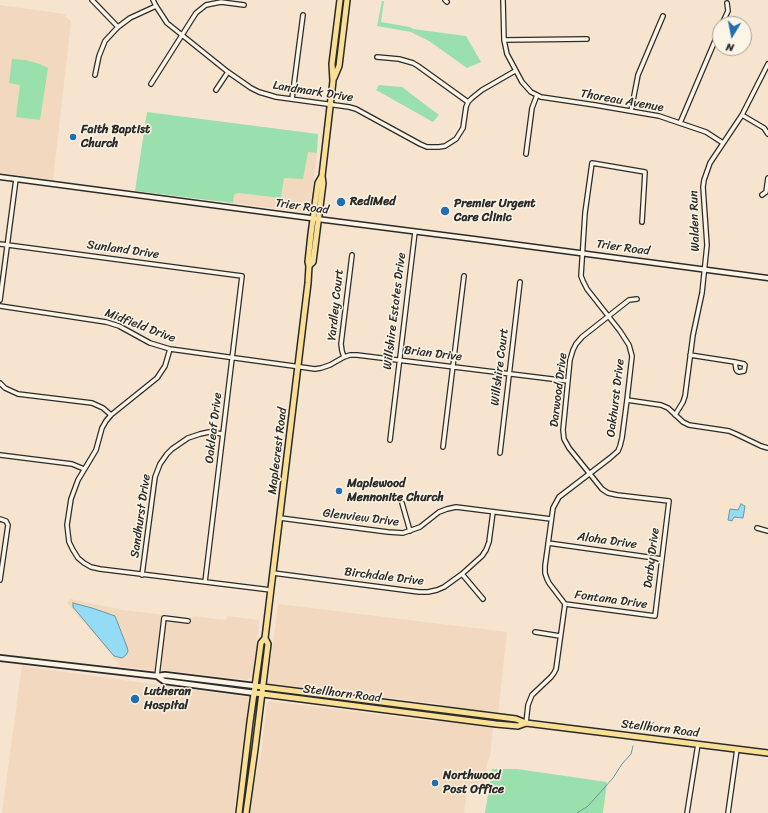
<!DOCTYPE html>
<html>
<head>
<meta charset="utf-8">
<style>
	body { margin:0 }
	#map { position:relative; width:768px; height:813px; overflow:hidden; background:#f6e4ce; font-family:Sriracha,sans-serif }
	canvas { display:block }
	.north { position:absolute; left:712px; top:16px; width:40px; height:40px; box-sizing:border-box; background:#fcf5e5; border:1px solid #a8a49b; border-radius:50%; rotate:190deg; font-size:11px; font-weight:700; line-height:16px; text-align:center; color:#2b2b2b }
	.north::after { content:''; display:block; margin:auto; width:14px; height:18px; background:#1f6fb2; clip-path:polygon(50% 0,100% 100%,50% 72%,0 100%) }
</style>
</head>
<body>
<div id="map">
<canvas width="768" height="813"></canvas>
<div class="north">N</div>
</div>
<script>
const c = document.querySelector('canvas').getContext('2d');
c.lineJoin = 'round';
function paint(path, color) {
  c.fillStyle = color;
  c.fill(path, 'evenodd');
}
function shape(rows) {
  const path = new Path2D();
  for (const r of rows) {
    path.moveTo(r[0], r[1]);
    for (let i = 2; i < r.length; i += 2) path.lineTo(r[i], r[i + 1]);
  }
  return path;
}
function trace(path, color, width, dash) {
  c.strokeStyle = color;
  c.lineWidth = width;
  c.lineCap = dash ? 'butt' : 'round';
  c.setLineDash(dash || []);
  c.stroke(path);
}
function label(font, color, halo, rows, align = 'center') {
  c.font = font + ' Sriracha,sans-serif';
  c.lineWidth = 3;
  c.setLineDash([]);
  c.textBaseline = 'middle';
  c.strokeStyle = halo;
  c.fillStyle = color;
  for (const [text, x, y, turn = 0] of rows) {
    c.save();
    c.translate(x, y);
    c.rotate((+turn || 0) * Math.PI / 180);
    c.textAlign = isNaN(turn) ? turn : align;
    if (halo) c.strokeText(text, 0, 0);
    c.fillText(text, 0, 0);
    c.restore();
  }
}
paint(shape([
	[0,5,64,14,71,22,53,180,0,173],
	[308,152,317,153,310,207,305,212,233,203,234,195,238,193,281,198,284,178],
	[70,599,123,610,190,618,194,616,224,620,226,620,227,616,259,620,253,676,247,680,163,670,151,670,122,667,67,603],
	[278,604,507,632,498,714,443,707,439,704,269,683,268,682],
	[22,665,28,667,247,697,249,699,238,787,236,793,234,813,2,813],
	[269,701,437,722,438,720,493,726,490,756,487,764,483,793,467,791,464,813,249,813,253,788,257,770,259,758,261,755,267,704]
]), '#f2d8be');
paint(shape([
	[382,1,384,1,381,22,410,27,413,29,466,36,481,62,467,68,429,41,411,32,377,26],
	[12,59,25,60,40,64,48,68,40,120,16,117,20,85,9,83],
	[379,85,402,87,439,115,433,122,376,90],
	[147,112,318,134,317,153,308,152,303,179,284,178,281,198,238,193,234,195,233,203,135,191],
	[492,769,517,769,607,782,603,813,485,813]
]), '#99e0ad');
const water = shape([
	[741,504,745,506,743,518,734,517,732,521,728,520,730,509,738,510,741,504],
	[73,603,92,608,115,616,127,647,128,651,126,655,122,658,114,656,73,607,73,603]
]);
paint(water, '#94dcf6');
trace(water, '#6a95a5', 1);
trace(shape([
	[648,729,654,722],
	[577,813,588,806,613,778,622,764,631,754,633,746]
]), '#6a95a5', 1);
const minor = shape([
	[92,0,118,27],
	[153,0,156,6,167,23,228,72,251,88,259,92,276,97,349,107,356,109,420,144,427,147,439,147,445,146,456,139,463,128,466,107,468,102,472,98,482,90,515,71],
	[445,0,447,2],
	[503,0,504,40,507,54,522,82,531,92,541,97,548,98,595,105,659,116,706,132,723,143],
	[722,24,728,11,727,3],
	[504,40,587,39],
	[377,57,399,59,413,63,418,66,468,102],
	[95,75,99,56,105,41,118,27,130,18,156,6],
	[151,84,196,13,206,5,221,2,244,5],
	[216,90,228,72],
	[292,99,303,15],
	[631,111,638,75,663,16],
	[742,115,764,128,768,134],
	[680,123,720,29],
	[526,154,532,108,537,95],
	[762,195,766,192,768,178],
	[0,244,242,276,205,582],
	[0,300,16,179],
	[0,306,106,322,119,326,150,343,170,349,308,368,315,369,321,368,330,365,344,357,350,355,357,355,568,381],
	[170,349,165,366,157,378,111,415,106,421,102,428,96,450,78,480,71,499,67,525,69,542,73,550,78,558,84,563,91,567,100,569,271,590],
	[690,355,735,362,736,369,737,371,739,372,744,371,745,365,744,364,735,362],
	[344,357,342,351,341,344,352,255],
	[0,383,5,388,18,394,92,403,103,408,111,415],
	[627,400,661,405,668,408,683,422,689,425,729,431,736,434,761,446,768,448],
	[675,415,683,402,685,396,693,335,702,293,707,245,703,187,704,180,710,163,742,115,768,64],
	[390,440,415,232],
	[443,447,464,276],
	[500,453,520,282],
	[0,455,72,464,84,469],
	[402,503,410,531],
	[280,518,388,532,403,533,420,527,439,512,447,509,456,507,551,519],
	[0,519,6,521,8,525,0,580],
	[757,528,768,531],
	[548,543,662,559],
	[273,573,419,592,428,592,437,590,444,587,462,574,482,556,486,550,489,542,493,512],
	[462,574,483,599],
	[142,575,155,477,160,464,167,454,172,449,188,438,200,434,209,432,223,434],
	[565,604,655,616,669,501,617,495,608,493,602,489,569,448,564,439,563,430,570,360,573,350,576,344,582,337,629,300,637,299],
	[535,632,560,636],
	[157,676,164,618,188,621],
	[526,723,528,705,532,695,551,677,554,673,556,669,565,604,549,583,547,579,545,573,545,566,553,508,559,497,610,458,618,451,620,446,622,438,627,400,632,356,629,345,620,331,587,289,583,281,581,276,585,213,592,163,645,172,642,222],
	[687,813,698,744],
	[728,813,737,749]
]);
const tertiary = shape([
	[0,177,325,220,474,239,768,278]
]);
const secondary = shape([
	[0,658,157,676,165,675,255,686],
	[157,676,164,681,255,693]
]);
const primary = shape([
	[334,78,339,66,347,0],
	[309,266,313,262,323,183,322,176,333,81,332,64,340,0],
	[255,686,516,719,526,723,768,753],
	[255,693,496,724,518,726,526,723],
	[239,813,250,722,259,658,261,643,265,638,308,283,309,266,308,262,311,234,318,183,322,176],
	[246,813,255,749,268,644,265,638]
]);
trace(minor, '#2b2b2b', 6);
trace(tertiary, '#2b2b2b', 7);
trace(secondary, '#2b2b2b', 8);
trace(primary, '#2b2b2b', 8);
trace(minor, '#fcf5e5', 3.5);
trace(tertiary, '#fcf5e5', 4);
trace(secondary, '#fcf5e5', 4.5);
trace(primary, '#fadf96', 5);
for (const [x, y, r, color] of [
	[73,137,4,"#1f6fb2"],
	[341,202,5,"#1f6fb2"],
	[445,211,5,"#1f6fb2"],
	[339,491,4,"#1f6fb2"],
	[135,699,5,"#1f6fb2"],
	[435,783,4,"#1f6fb2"]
]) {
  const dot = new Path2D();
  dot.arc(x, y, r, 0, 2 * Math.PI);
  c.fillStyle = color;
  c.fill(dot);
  trace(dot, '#fcf5e5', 1.5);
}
label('12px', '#2b2b2b', '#fcf5e5', [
	["Landmark Drive",313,92,9],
	["Thoreau Avenue",622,101,10],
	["Trier Road",302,207,8],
	["Walden Run",695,221,-92],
	["Trier Road",623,248,8],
	["Sunland Drive",123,250,8],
	["Yardley Court",336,305,-84],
	["Willshire Estates Drive",395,311,-83],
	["Midfield Drive",140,326,21],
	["Brian Drive",433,354,7],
	["Willshire Court",500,367,-83],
	["Darwood Drive",559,390,-83],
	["Oakhurst Drive",616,398,-83],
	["Oakleaf Drive",214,428,-83],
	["Maplecrest Road",278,451,-83],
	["Sandhurst Drive",141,516,-82],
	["Glenview Drive",361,518,7],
	["Aloha Drive",607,541,8],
	["Darby Drive",652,558,-83],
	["Birchdale Drive",384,577,7],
	["Fontana Drive",611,600,8],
	["Stellhorn Road",342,694,7],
	["Stellhorn Road",660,729,7]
]);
label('bold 12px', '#2b2b2b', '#fcf5e5', [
	["Faith Baptist",81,130],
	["Church",81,144],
	["RediMed",350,202],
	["Premier Urgent",454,204],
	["Care Clinic",454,218],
	["Maplewood",347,484],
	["Mennonite Church",347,498],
	["Lutheran",144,692],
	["Hospital",144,706],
	["Northwood",443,776],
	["Post Office",443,790]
], 'left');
</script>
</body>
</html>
